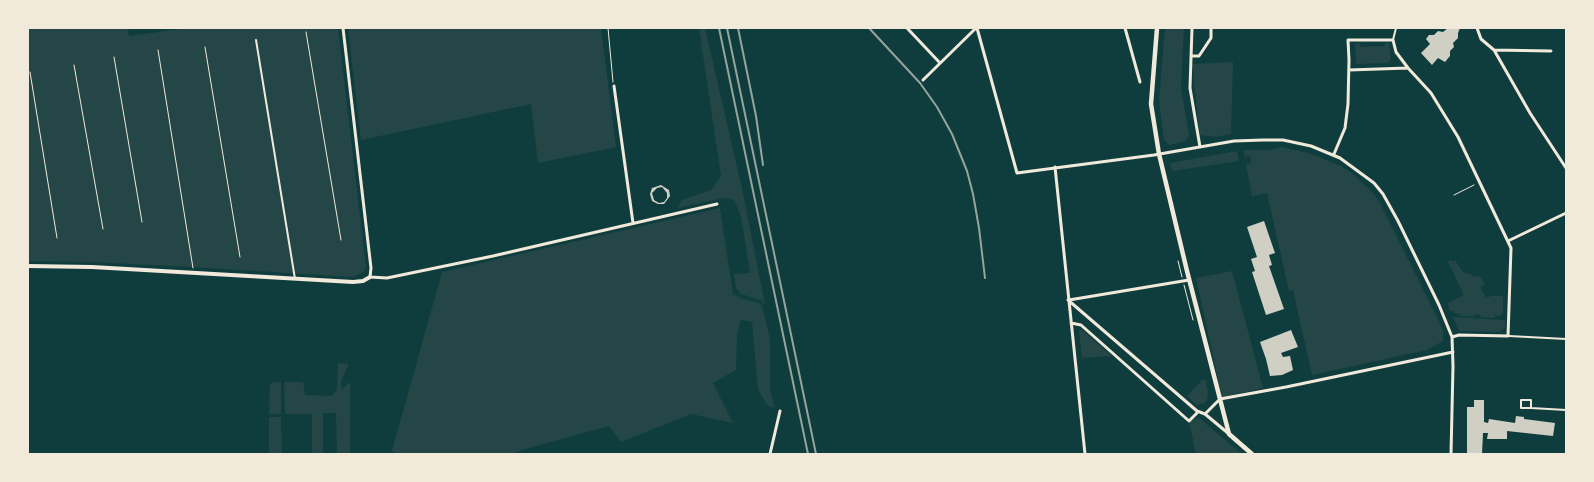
<!DOCTYPE html>
<html>
<head>
<meta charset="utf-8">
<style>
	body { margin:0 }
	#map { position:relative; width:1594px; height:482px; overflow:hidden; background:#0f3d3e; font-family:"Fira Sans Condensed",sans-serif }
	canvas { display:block }
	.frame { position:absolute; inset:0; border:29px solid #f1e9da; pointer-events:none }
</style>
</head>
<body>
<div id="map">
<canvas width="1594" height="482"></canvas>
<div class="frame"></div>
</div>
<script>
const c = document.querySelector('canvas').getContext('2d');
c.lineJoin = 'round';
function paint(path, color) {
  c.fillStyle = color;
  c.fill(path, 'evenodd');
}
function shape(rows) {
  const path = new Path2D();
  for (const r of rows) {
    path.moveTo(r[0], r[1]);
    for (let i = 2; i < r.length; i += 2) path.lineTo(r[i], r[i + 1]);
  }
  return path;
}
function trace(path, color, width, dash) {
  c.strokeStyle = color;
  c.lineWidth = width;
  c.lineCap = dash ? 'butt' : 'round';
  c.setLineDash(dash || []);
  c.stroke(path);
}
paint(shape([
	[28,28,128,28,129,36,187,28,338,28,366,267,364,272,352,277,193,267,90,262,28,261],
	[348,28,601,28,616,147,538,163,531,104,361,140],
	[699,28,705,28,743,193,765,305,761,300,741,294,736,288,734,274,750,273,741,216,734,200,723,198,678,208,682,200,711,190,721,176],
	[1165,28,1184,28,1181,88,1189,135,1185,141,1169,145,1164,140,1159,101],
	[1360,43,1360,47,1385,46,1385,43,1389,43,1391,59,1388,63,1356,64,1355,44],
	[1233,62,1231,134,1215,137,1200,135,1192,64],
	[1282,147,1312,154,1341,166,1353,174,1374,194,1380,203,1438,319,1443,331,1443,341,1427,350,1312,375,1293,290,1289,291,1267,193,1252,196,1246,164,1251,163,1250,156,1245,157,1243,150,1270,150],
	[1237,151,1239,161,1172,171,1170,163],
	[720,208,733,294,740,298,759,303,762,306,770,339,770,391,775,408,767,405,758,389,752,322,741,320,737,333,736,370,713,383,733,423,691,414,621,442,609,426,522,450,510,454,396,454,392,451,442,272],
	[1450,260,1453,262,1455,260,1463,272,1467,274,1470,274,1474,277,1480,276,1485,285,1480,287,1486,298,1491,296,1503,296,1503,314,1501,314,1501,316,1495,315,1495,318,1481,317,1480,315,1475,314,1474,316,1460,316,1460,314,1454,313,1454,311,1450,311,1448,303,1464,295,1448,262],
	[1232,271,1263,388,1222,397,1196,278],
	[1453,317,1503,320,1506,321,1505,328,1500,332,1459,331],
	[1082,330,1112,356,1082,358,1079,331],
	[338,363,349,364,341,381,342,389,350,382,350,454,337,454,336,413,323,413,323,454,312,454,312,414,285,414,284,382,303,382,305,395,332,396,337,389],
	[1203,379,1206,381,1208,392,1207,400,1205,403,1197,405,1187,396],
	[274,382,281,382,281,414,269,414,270,384],
	[269,417,281,417,282,454,269,454],
	[1199,418,1242,454,1196,454,1189,421]
]), '#244646');
paint(shape([
	[1448,28,1460,28,1458,33,1458,38,1453,43,1454,47,1450,51,1450,56,1445,62,1438,58,1432,65,1421,53,1430,44,1426,39,1429,35,1434,35,1438,31,1443,32],
	[661,185,669,190,670,196,664,204,658,204,652,201,650,194,652,188],
	[662,187,667,193,667,198,664,202,659,203,654,200,652,193,657,188],
	[1264,221,1275,253,1269,255,1272,265,1269,266,1284,309,1266,315,1252,272,1255,271,1251,259,1257,257,1247,227],
	[1291,330,1298,347,1281,353,1283,357,1290,356,1293,370,1282,375,1270,376,1266,359,1260,342],
	[1474,400,1484,400,1484,422,1488,423,1489,419,1515,423,1516,416,1524,417,1524,419,1555,423,1553,436,1507,431,1507,439,1487,439,1488,433,1483,433,1482,454,1467,454,1467,407,1474,407]
]), '#cfcfc3');
trace(shape([
	[608,28,613,82],
	[306,32,341,240],
	[205,47,240,257],
	[158,50,193,268],
	[114,57,142,222],
	[74,65,103,229],
	[30,72,57,238],
	[1454,195,1474,185],
	[1178,261,1182,277],
	[1184,285,1193,320]
]), '#f1e9da', 1);
trace(shape([
	[256,40,295,279],
	[1393,40,1396,28],
	[1509,336,1566,339],
	[1531,408,1531,400,1521,400,1521,408,1531,408,1566,410]
]), '#f1e9da', 2);
trace(shape([
	[343,28,371,268,370,277,387,278,493,256,717,204],
	[907,28,940,63],
	[977,28,1017,173,1154,155,1234,141,1263,140,1283,140,1311,146,1340,158,1374,183,1383,194,1398,221,1439,305,1452,337,1453,366,1451,454],
	[1125,28,1140,82],
	[1192,28,1190,88,1200,147],
	[1477,28,1481,39,1494,50,1530,113,1566,168],
	[1494,50,1551,51],
	[1191,56,1199,56,1211,38,1211,28],
	[1349,70,1408,68],
	[923,80,976,28],
	[614,86,633,223],
	[1334,154,1345,128,1348,104,1349,60,1348,40,1393,40,1396,52,1408,68,1431,93,1458,137,1511,248,1508,336,1459,335,1452,337],
	[1055,167,1085,454],
	[1508,241,1566,213],
	[1068,300,1197,411,1197,413,1189,421,1081,325,1071,323],
	[1069,300,1189,280],
	[1197,411,1205,414,1229,434],
	[1205,414,1220,399,1286,387,1453,352],
	[770,454,780,411]
]), '#f1e9da', 3);
trace(shape([
	[28,266,92,267,353,282,363,281,370,277]
]), '#f1e9da', 4);
trace(shape([
	[1157,28,1151,104,1159,154,1187,271,1229,434,1252,454]
]), '#f1e9da', 4.5);
trace(shape([
	[719,28,808,454],
	[727,28,816,454],
	[738,28,756,116,763,165],
	[869,28,920,83,937,107,952,134,967,171,973,194,979,228,985,278]
]), '#97a49c', 2);
</script>
</body>
</html>
